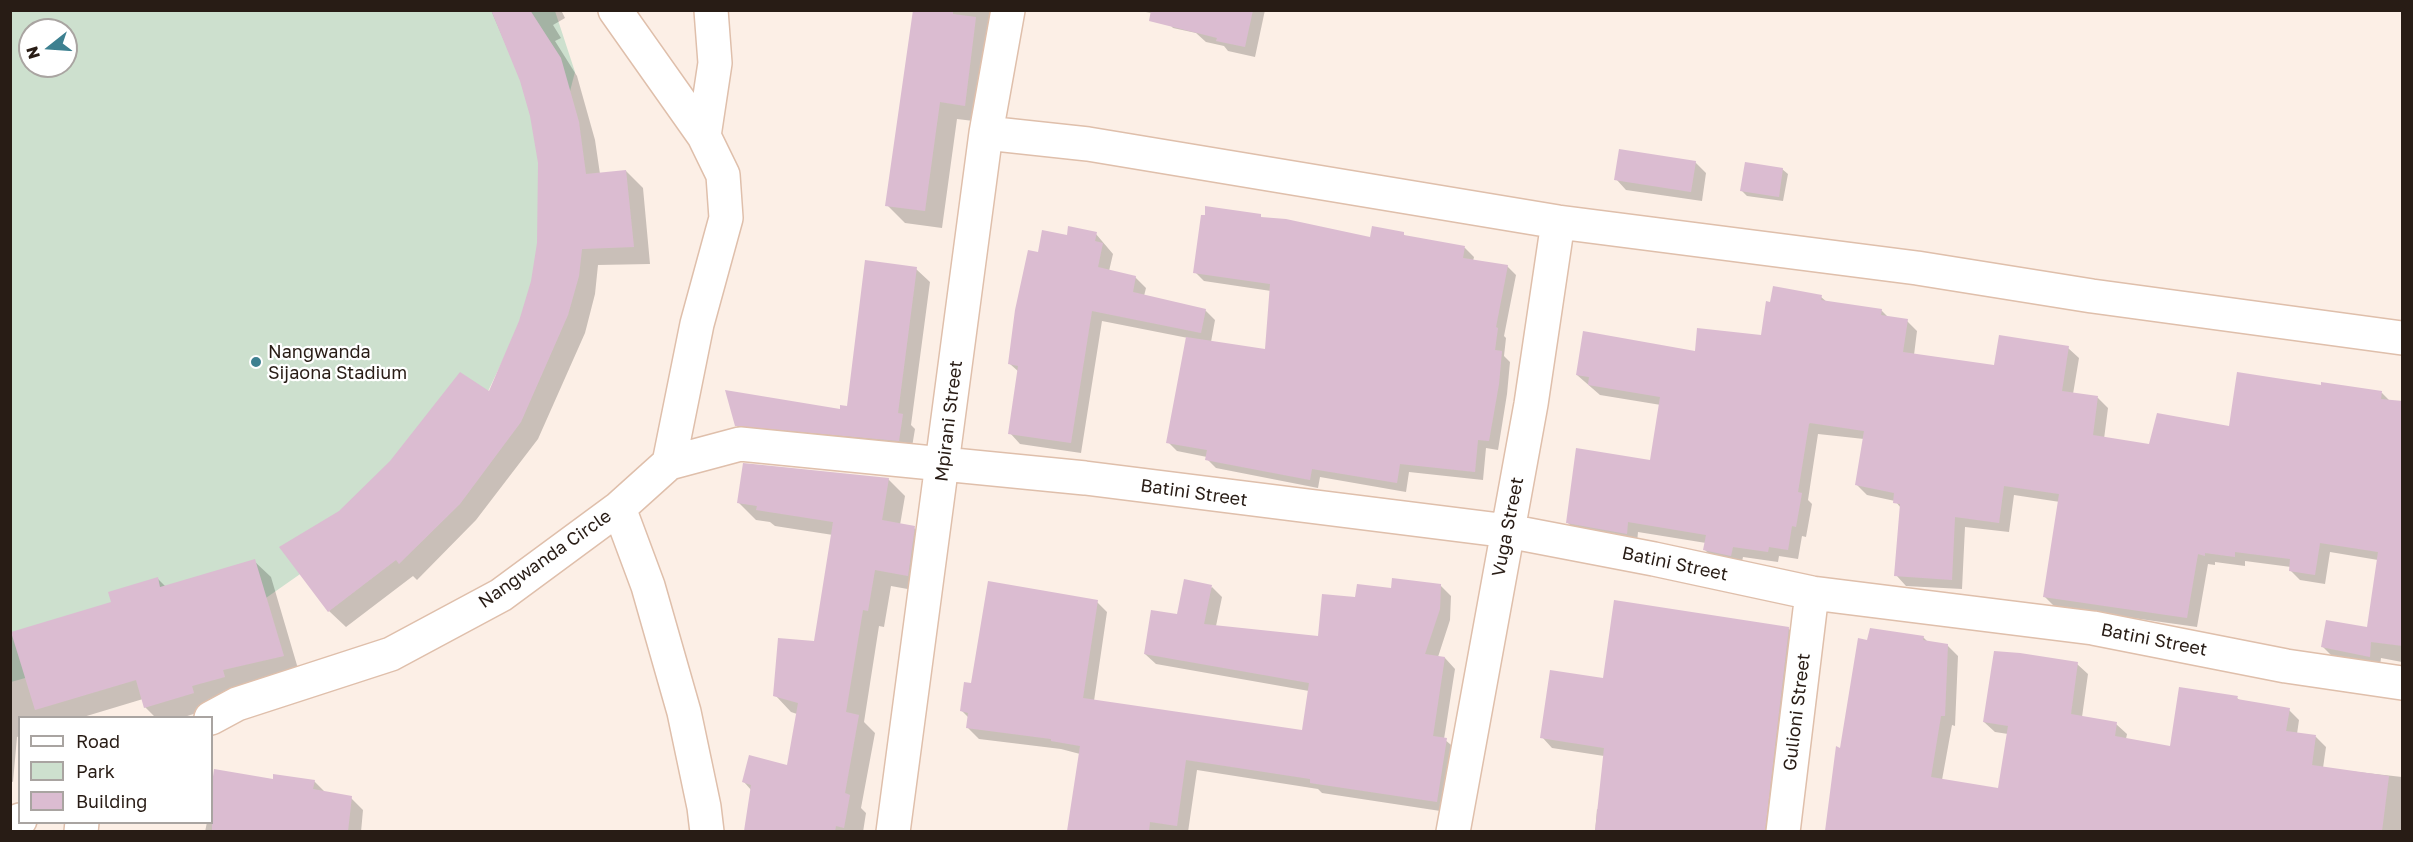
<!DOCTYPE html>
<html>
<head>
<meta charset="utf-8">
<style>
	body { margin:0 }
	#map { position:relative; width:2413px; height:842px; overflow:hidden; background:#fcefe6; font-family:"Golos Text",sans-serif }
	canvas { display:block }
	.frame { position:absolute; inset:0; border:12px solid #281c15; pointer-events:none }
	.legend { position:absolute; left:18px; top:716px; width:195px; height:108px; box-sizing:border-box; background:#fff; border:2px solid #a9a4a1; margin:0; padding:8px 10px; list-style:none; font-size:18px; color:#281c15 }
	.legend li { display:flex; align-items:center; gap:12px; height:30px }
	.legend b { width:30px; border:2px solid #a9a4a1 }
	.north { position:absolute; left:18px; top:18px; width:60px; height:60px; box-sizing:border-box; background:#fff; border:2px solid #a9a4a1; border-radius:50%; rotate:253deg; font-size:16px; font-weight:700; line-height:24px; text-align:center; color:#281c15 }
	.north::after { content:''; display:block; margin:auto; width:21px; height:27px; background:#3d8090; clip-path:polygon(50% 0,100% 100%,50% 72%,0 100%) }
</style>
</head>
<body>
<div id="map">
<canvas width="2413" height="842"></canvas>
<div class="frame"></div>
<ul class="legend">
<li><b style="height:8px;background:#fff"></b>Road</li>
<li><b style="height:16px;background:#cde0ce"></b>Park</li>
<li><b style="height:16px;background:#dbbcd1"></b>Building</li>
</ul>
<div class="north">N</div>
</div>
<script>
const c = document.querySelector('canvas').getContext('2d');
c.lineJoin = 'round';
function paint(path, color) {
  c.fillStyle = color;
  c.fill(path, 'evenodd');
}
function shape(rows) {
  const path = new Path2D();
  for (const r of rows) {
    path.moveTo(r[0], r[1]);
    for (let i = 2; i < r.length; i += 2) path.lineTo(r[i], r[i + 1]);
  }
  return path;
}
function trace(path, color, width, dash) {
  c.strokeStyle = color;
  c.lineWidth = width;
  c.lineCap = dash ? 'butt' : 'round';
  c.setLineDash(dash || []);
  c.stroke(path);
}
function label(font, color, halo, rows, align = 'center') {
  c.font = font + ' "Golos Text",sans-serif';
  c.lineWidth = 4.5;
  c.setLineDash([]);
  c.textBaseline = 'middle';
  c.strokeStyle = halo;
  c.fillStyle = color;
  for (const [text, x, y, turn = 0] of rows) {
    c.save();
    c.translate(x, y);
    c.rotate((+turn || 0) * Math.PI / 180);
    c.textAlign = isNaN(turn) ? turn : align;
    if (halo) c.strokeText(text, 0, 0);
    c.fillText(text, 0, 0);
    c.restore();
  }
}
paint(shape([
	[11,11,555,11,575,72,554,153,548,242,523,318,481,406,353,537,236,619,11,682],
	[30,30,66,30,66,66,30,66]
]), '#cde0ce');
paint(shape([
	[491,10,561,10,565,18,553,25,561,38,555,41,577,76,595,140,600,174,626,171,643,188,650,264,598,265,595,294,585,333,538,439,476,520,417,580,413,576,346,627,329,611,340,512,489,393,520,322,532,282,538,243,539,163,531,115,521,80],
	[914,10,1007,10,982,122,957,119,942,228,905,223,887,205],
	[1134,10,1265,10,1255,57,1228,51,1224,46,1206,42,1196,33,1173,28,1163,17,1163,15],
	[1695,162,1706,173,1702,201,1626,190,1616,179],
	[1782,169,1788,174,1783,201,1747,196,1742,191],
	[1260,216,1263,219,1371,239,1403,234,1407,238,1465,248,1474,257,1473,261,1507,266,1516,275,1504,336,1506,338,1504,356,1510,362,1507,394,1498,450,1486,448,1483,480,1409,472,1406,492,1320,477,1318,488,1216,468,1207,459,1207,457,1177,451,1168,442,1188,338,1102,321,1081,453,1020,444,1010,433,1019,372,1010,364,1040,254,1068,237,1096,234,1113,254,1109,271,1135,277,1146,288,1144,296,1205,310,1215,320,1211,342,1267,350,1271,291,1204,281,1195,272],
	[916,269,930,282,911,425,915,429,911,453,749,439,736,425,841,410,848,407],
	[1821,297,1827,302,1881,310,1889,318,1907,321,1917,331,1914,355,1995,367,2068,348,2079,358,2073,394,2098,398,2108,408,2104,439,2150,446,2230,428,2322,387,2382,393,2392,403,2402,490,2402,662,2381,658,2380,666,2333,657,2323,647,2368,629,2378,560,2330,552,2325,584,2300,580,2290,570,2291,567,2245,561,2245,566,2215,562,2215,565,2208,564,2197,627,2055,607,2044,596,2060,502,2014,495,2009,532,1965,527,1962,589,1906,586,1896,575,1901,508,1895,501,1867,495,1857,485,1864,439,1818,434,1808,500,1812,504,1806,537,1802,536,1798,559,1779,556,1778,562,1743,557,1741,566,1715,560,1705,550,1706,543,1638,532,1637,543,1578,533,1567,522,1652,461,1661,405,1600,395,1577,375,1696,353,1762,337],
	[888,479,905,496,900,525,914,528,931,544,924,592,891,586,884,627,879,626,864,722,875,733,861,808,866,813,863,832,746,832,752,791,744,782,788,767,797,714,791,712,775,695,815,643,833,535,775,526,770,522,756,520,739,503],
	[254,561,271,577,299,672,209,709,181,718,156,718,145,707,143,699,80,718,20,718,20,736,17,737,13,782,10,781,10,634,112,603,158,579,166,587],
	[1440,585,1451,596,1450,620,1438,657,1445,658,1455,669,1444,739,1457,750,1447,812,1322,793,1318,789,1197,770,1188,832,1069,832,1080,754,1061,749,979,739,968,728,969,718,962,711,973,684,1097,602,1107,612,1094,701,1303,732,1309,691,1156,664,1145,654,1179,616,1212,587,1222,597,1216,626,1319,638,1357,599,1392,590],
	[1788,628,1799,639,1776,832,1595,832,1597,809,1599,810,1604,756,1552,748,1542,737,1604,680],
	[1923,637,1929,643,1948,646,1958,656,1955,726,1952,725,1942,780,1999,789,2008,734,1995,732,1984,722,2077,664,2088,674,2082,717,2116,724,2127,734,2126,739,2171,747,2237,698,2241,701,2289,710,2299,720,2297,734,2316,737,2326,747,2323,768,2402,777,2402,832,1827,832,1838,748,1841,750,1868,642],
	[215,771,274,781,314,781,326,793,351,798,363,810,361,832,205,832,207,822,212,822,212,793]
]), '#0003');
paint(shape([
	[491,10,530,10,561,58,579,122,586,174,626,170,634,247,582,249,579,276,568,315,521,422,460,504,399,564,396,560,328,612,279,547,339,511,390,461,460,372,489,391,519,321,531,281,537,243,538,163,530,116,520,81],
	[913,10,953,10,953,14,976,17,965,106,940,102,925,211,885,206],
	[1151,10,1253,10,1245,47,1216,41,1217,38,1149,21],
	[1619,149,1696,161,1691,192,1614,180],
	[1745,162,1783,168,1779,197,1740,191],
	[1205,206,1261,214,1261,217,1286,219,1370,237,1372,226,1404,232,1404,235,1465,246,1463,258,1508,265,1496,327,1498,328,1495,350,1502,351,1499,384,1489,441,1478,440,1475,472,1400,464,1397,483,1312,469,1310,480,1205,460,1207,450,1166,443,1186,337,1265,349,1270,284,1193,273,1201,215,1205,215],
	[1068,226,1097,232,1095,241,1103,243,1098,267,1136,276,1133,292,1206,309,1201,333,1092,311,1071,443,1008,434,1018,366,1008,364,1015,310,1028,250,1038,252,1042,230,1067,235],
	[865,260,917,267,898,413,903,414,899,441,735,426,725,390,840,409,840,405,847,406],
	[1773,286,1822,295,1821,300,1882,309,1881,315,1908,319,1903,352,1994,365,1999,335,2069,346,2062,391,2098,396,2093,435,2149,444,2157,413,2229,426,2237,372,2321,385,2321,382,2382,391,2381,399,2403,401,2403,646,2371,642,2370,657,2321,647,2326,620,2367,627,2378,552,2320,543,2315,575,2289,571,2290,559,2235,552,2235,557,2205,553,2205,556,2198,554,2187,618,2043,597,2059,494,2004,486,1999,523,1955,517,1952,580,1894,576,1900,504,1893,503,1894,493,1855,485,1864,431,1810,423,1809,424,1798,492,1802,493,1796,527,1792,526,1788,550,1769,547,1768,552,1733,547,1731,556,1703,550,1706,535,1628,522,1627,534,1566,523,1576,448,1650,460,1660,397,1588,385,1589,377,1576,375,1583,331,1695,351,1697,328,1761,335,1766,301,1770,302],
	[743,463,889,478,882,520,915,526,908,576,875,570,868,611,863,610,846,712,859,715,845,793,850,795,844,828,836,826,835,831,744,831,751,785,742,782,749,755,787,765,798,703,773,696,778,638,814,641,833,522,756,510,757,506,737,503],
	[255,559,284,656,223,670,225,677,192,686,194,693,144,708,136,680,35,710,11,632,111,602,108,592,158,577,160,587],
	[1392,578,1441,584,1440,609,1425,654,1445,657,1433,736,1447,738,1437,802,1310,783,1310,779,1186,760,1177,826,1150,822,1149,831,1067,831,1080,746,1051,741,1051,739,966,728,968,713,960,711,964,682,971,683,988,581,1098,600,1083,698,1302,730,1309,683,1144,654,1151,610,1177,614,1184,579,1212,585,1204,624,1318,636,1322,594,1355,597,1357,584,1391,588],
	[1614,600,1789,627,1765,831,1595,831,1604,748,1540,738,1550,670,1603,678],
	[1870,628,1924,636,1923,640,1948,644,1945,716,1941,716,1931,777,1998,788,2008,726,1983,722,1994,651,2020,653,2078,662,2071,714,2117,722,2115,736,2170,746,2179,687,2238,696,2237,699,2290,708,2286,731,2316,735,2312,765,2389,776,2382,831,1825,831,1836,746,1840,748,1858,638,1867,640],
	[214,769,273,779,273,774,315,780,313,789,352,796,348,831,212,831,212,784]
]), '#dbbcd1');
const street = shape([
	[615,10,704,136,723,175,726,218,697,324,669,463],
	[986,133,1088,144,1558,222,1917,268,2092,296,2402,338],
	[704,136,715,63,711,10],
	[619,508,648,586,684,712,704,807,707,832],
	[211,718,237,704,391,654,501,595,619,508,669,463,740,444,1085,478,1508,531,1654,559,1812,593,2093,628,2286,666,2402,683],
	[10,824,20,820],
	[81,832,82,822],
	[893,832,986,133,1008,10],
	[1453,832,1531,404,1558,222],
	[1783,832,1812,593]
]);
trace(street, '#dfbfab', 36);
trace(street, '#fff', 33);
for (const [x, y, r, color] of [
	[256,362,6,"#3d8090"]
]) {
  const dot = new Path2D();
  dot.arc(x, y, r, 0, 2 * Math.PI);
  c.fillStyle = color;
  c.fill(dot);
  trace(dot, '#fff', 2);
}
label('18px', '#281c15', '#fff', [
	["Nangwanda",268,352],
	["Sijaona Stadium",268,373]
], 'left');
label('18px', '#281c15', '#fff', [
	["Mpirani Street",949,421,-83],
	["Batini Street",1194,493,8],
	["Vuga Street",1508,527,-79],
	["Nangwanda Circle",545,559,-35],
	["Batini Street",1675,564,12],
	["Batini Street",2154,640,11],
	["Gulioni Street",1797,712,-83]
]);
</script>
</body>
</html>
